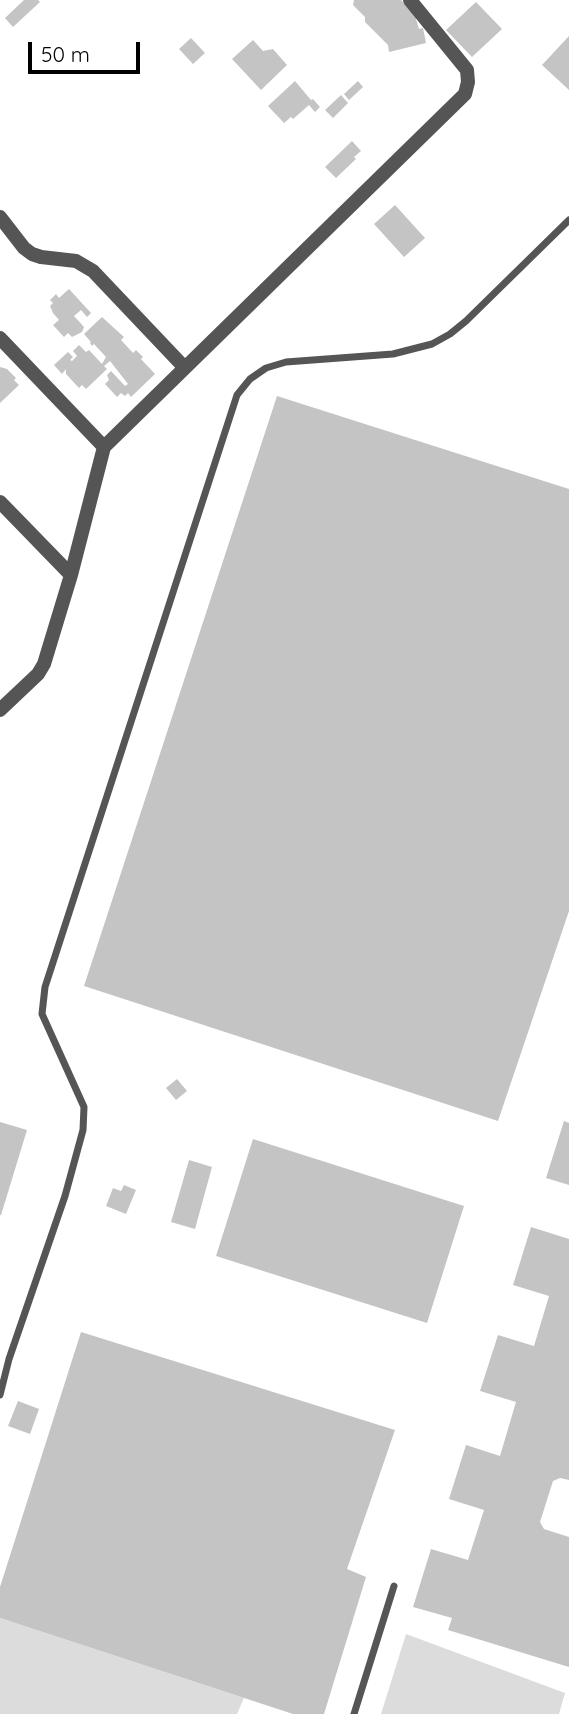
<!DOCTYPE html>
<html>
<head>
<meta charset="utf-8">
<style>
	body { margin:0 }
	#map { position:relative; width:569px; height:1714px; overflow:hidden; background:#fff; font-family:Quicksand,sans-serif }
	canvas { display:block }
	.scale { position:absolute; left:28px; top:42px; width:112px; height:32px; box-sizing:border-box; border:4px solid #000; border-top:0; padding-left:9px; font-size:21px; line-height:24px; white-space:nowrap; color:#000; -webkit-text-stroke:5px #fff; paint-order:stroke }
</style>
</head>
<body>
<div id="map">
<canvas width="569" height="1714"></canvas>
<div class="scale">50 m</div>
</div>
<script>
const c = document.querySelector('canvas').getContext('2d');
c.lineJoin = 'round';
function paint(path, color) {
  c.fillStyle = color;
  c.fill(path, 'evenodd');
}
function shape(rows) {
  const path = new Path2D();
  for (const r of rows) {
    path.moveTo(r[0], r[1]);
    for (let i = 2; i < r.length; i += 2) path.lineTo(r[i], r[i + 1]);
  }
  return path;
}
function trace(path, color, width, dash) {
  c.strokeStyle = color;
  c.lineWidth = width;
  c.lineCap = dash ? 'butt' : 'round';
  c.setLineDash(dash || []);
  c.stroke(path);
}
paint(shape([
	[0,1618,244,1698,237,1714,0,1714],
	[406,1634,565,1693,559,1714,381,1714]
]), '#dcdcdc');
paint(shape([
	[24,0,38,0,40,2,13,27,5,18],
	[354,0,401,0,419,18,416,19,419,29,423,28,426,43,389,52,388,45,365,22,365,17,353,5],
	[476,2,502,29,472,57,446,30],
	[569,36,569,90,542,65],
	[191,38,205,53,193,64,179,49],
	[253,40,263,51,273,49,287,65,261,90,232,59],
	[295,81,311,100,313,99,320,107,315,112,309,105,293,119,291,117,284,123,268,106],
	[358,81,363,87,349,100,344,94],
	[341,95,348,103,333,118,325,110],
	[352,141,361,151,354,157,356,159,336,178,325,167],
	[395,205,425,238,404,257,374,224],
	[69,289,91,313,87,317,81,310,74,316,84,327,82,332,72,337,68,333,64,337,53,325,59,320,53,313,50,306,53,303,50,300,56,294,59,298],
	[102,317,124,337,121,340,133,353,136,350,143,357,141,359,155,374,131,397,128,393,125,396,121,393,117,397,105,384,109,380,107,375,111,371,125,386,128,384,110,361,104,366,107,369,86,389,82,385,79,388,66,374,66,369,62,374,54,365,68,352,73,357,70,360,72,361,77,356,73,351,79,345,86,352,89,350,102,364,106,357,94,344,92,346,90,343,91,342,84,334],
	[0,367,7,369,16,378,14,380,19,385,0,403],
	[277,396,569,489,569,911,498,1121,84,986],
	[177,1079,187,1091,176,1100,166,1088],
	[564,1121,569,1123,569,1185,546,1178],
	[0,1122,27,1130,1,1215,0,1215],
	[253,1139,464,1206,427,1323,216,1256],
	[189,1160,212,1167,195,1229,171,1222],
	[124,1185,136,1190,126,1214,106,1206,113,1188,121,1191],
	[531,1227,569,1239,569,1480,560,1478,553,1481,540,1522,544,1529,569,1537,569,1667,448,1630,452,1618,413,1607,431,1549,468,1560,484,1510,449,1499,466,1445,500,1456,516,1402,480,1391,498,1335,534,1346,549,1296,513,1285],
	[81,1332,395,1430,347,1569,366,1577,324,1714,293,1714,0,1618,0,1587],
	[18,1401,39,1409,30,1434,8,1426]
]), '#c4c4c4');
trace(shape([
	[0,1395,9,1359,65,1196,83,1130,84,1107,42,1014,45,987,237,395,250,379,266,368,286,362,393,354,432,344,450,334,466,321,569,220],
	[354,1714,394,1586]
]), '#555', 7);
trace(shape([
	[0,217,24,248,32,254,41,257,76,261,93,271,184,367],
	[0,338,104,447],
	[0,502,71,575],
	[0,710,38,674,44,664,71,575,104,447,465,94,468,82,467,70,410,0]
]), '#555', 14);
</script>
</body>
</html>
